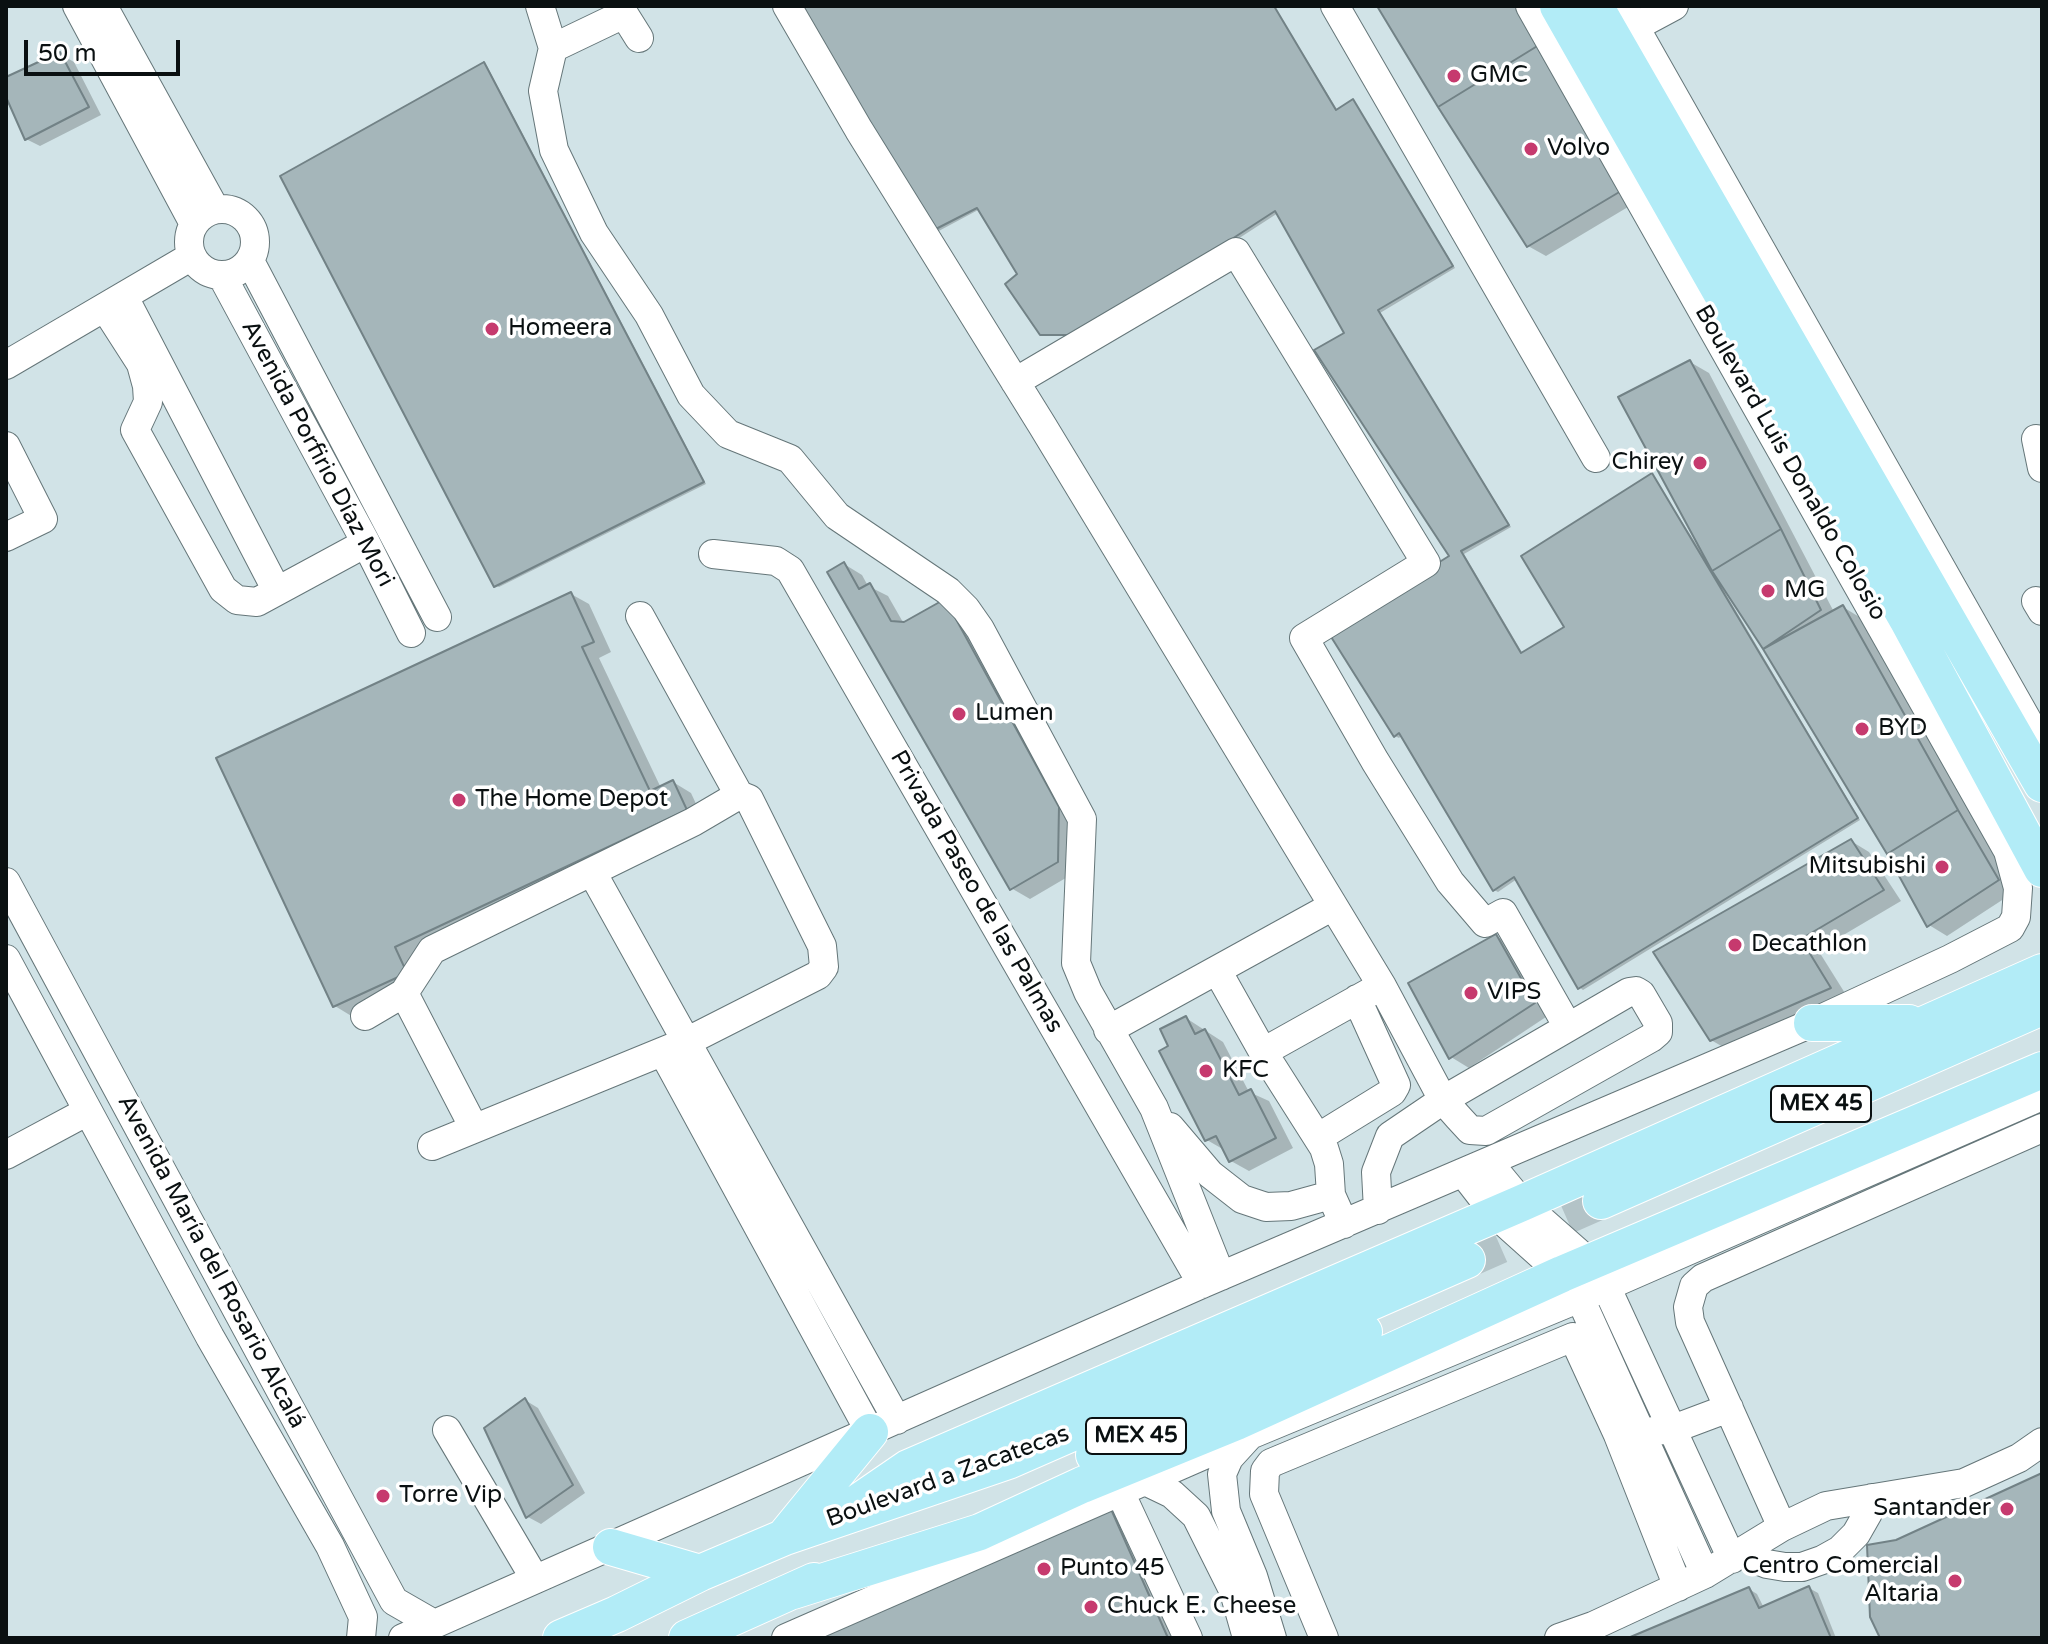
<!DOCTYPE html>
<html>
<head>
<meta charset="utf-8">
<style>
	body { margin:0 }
	#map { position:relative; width:2048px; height:1644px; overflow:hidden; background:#d1e3e7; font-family:"Varela Round",sans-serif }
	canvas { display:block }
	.frame { position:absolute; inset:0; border:8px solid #0a1011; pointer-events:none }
	.scale { position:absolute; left:24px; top:40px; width:156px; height:36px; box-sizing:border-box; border:4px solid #0a1011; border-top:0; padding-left:10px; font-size:24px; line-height:28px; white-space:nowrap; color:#0a1011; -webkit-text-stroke:6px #fff; paint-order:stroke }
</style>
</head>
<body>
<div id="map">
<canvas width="2048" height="1644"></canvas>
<div class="frame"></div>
<div class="scale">50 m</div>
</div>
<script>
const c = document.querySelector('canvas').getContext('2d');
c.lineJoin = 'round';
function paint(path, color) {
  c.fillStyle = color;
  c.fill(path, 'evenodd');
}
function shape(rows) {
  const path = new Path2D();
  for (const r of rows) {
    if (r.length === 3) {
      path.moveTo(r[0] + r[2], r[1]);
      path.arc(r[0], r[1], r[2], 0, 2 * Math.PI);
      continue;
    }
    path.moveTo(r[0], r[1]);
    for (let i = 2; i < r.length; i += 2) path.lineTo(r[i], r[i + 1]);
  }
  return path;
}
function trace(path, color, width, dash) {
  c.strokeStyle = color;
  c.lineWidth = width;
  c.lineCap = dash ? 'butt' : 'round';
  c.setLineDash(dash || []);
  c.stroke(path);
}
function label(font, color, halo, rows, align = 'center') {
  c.font = font + ' "Varela Round",sans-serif';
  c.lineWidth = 7;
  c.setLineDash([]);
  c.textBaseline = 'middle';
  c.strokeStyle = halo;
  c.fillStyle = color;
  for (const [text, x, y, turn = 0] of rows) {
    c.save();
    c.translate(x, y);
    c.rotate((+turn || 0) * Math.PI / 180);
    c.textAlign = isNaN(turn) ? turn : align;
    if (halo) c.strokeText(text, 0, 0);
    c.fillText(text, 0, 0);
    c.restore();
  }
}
paint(shape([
	[799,6,1274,6,1338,111,1353,102,1356,104,1455,268,1380,313,1511,527,1464,554,1523,654,1567,628,1652,475,1697,545,1700,544,1690,362,1709,373,1834,612,1843,607,1861,618,2016,891,1947,936,1929,925,1765,648,1729,592,1726,594,1860,820,1583,990,1579,987,1517,879,1498,892,1494,890,1402,735,1399,738,1395,736,1452,557,1346,334,1278,213,1088,336,1046,336,1042,334,1020,274,980,209,935,233],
	[1379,6,1526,6,1638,201,1546,256,1528,246],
	[60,54,74,62,101,115,40,146,26,139,6,92,6,79],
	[484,64,487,66,706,484,499,587,495,585],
	[844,564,862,575,868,586,888,596,904,624,964,612,1077,819,1076,872,1030,899,1011,888],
	[571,594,589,604,611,652,599,658,661,788,673,782,691,793,704,821,413,958,424,983,353,1017,335,1006],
	[1851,841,1869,852,1901,901,1818,950,1848,998,1730,1051,1711,1040],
	[1496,936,1514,947,1552,1013,1469,1068,1451,1057],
	[1186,1018,1223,1042,1249,1092,1269,1101,1293,1148,1249,1171,1231,1161,1226,1151,1207,1140,1171,1047],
	[525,1400,538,1408,585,1493,541,1524,528,1517],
	[1107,1502,1125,1513,1181,1638,800,1638],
	[1809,1588,1818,1593,1836,1638,1634,1638,1749,1589,1757,1594,1764,1608]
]), '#0003');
const building = shape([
	[796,6,1274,6,1336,110,1353,99,1453,266,1378,310,1509,525,1461,551,1521,653,1564,627,1521,556,1652,473,1858,818,1578,989,1514,877,1493,891,1399,733,1394,737,1328,632,1449,556,1314,350,1344,333,1275,211,1084,335,1040,335,1005,284,1017,274,977,208,930,232,796,6],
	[1377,6,1516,6,1539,45,1438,107,1377,6],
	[1539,45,1621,191,1527,247,1438,107,1539,45],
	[60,52,89,107,25,140,6,97,6,77,60,52],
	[484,62,704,482,494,587,280,176,484,62],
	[1690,360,1781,529,1712,571,1618,397,1690,360],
	[1781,529,1821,610,1763,649,1712,571,1781,529],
	[844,562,859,589,870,583,891,621,904,622,945,599,1059,807,1058,862,1010,890,827,572,844,562],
	[571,592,594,642,582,647,650,791,673,780,687,810,395,947,407,973,333,1007,216,758,571,592],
	[1843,605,1958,810,1887,854,1763,649,1843,605],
	[1958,810,1999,880,1927,927,1887,854,1958,810],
	[1851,839,1884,890,1801,939,1831,988,1710,1041,1653,952,1851,839],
	[1496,934,1535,1003,1449,1059,1408,983,1496,934],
	[1186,1016,1195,1034,1205,1029,1239,1095,1251,1089,1276,1138,1229,1162,1216,1136,1205,1141,1159,1051,1168,1046,1160,1029,1186,1016],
	[525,1398,573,1485,526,1518,484,1428,525,1398],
	[2042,1473,2042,1638,1880,1638,1870,1617,1867,1545,1896,1540,2042,1473],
	[1107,1500,1168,1638,795,1638,1107,1500],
	[1809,1586,1831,1638,1628,1638,1749,1587,1759,1608,1809,1586]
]);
paint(building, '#a5b6ba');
trace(building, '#728286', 2);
trace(shape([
	[1467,1260,1601,1201]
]), '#b3c3c7', 36, [36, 18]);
const minor = shape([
	[77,6,194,224],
	[103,6,215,209],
	[540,6,553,48,543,91,554,150,594,233,649,315,691,395,728,434,790,459,837,516,948,591,966,609,980,629,1082,819,1076,963,1088,992,1154,1108,1221,1276],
	[619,6,639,38],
	[787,6,859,130,1042,425,1382,986,1443,1100,1458,1117,1470,1130,1486,1131,1651,1038,1658,1032,1658,1023,1641,994,1636,991,1629,992,1443,1100,1390,1136,1376,1172,1378,1210],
	[1335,6,1596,458],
	[1623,6,2042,746],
	[1618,36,1674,6],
	[553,48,624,14],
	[222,242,33],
	[250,261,437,617],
	[222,276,366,543,411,633],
	[124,297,277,591],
	[105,308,141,364,147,386,148,402,135,430,223,589,237,600,257,602,366,543],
	[6,365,192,256],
	[1015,382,1236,252,1426,563,1304,638,1375,761,1450,882,1485,923,1503,913,1568,1027],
	[2036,439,2042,468],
	[6,446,43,519,6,537],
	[713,554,776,561,790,570,1202,1284],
	[2036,601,2042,611],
	[640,616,739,795],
	[592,872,897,1420],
	[6,882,394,1601,434,1624],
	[6,959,210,1337,330,1546,363,1617,361,1638],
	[1218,972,1263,1052,1324,1148,1329,1164,1331,1195,1344,1224],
	[404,993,474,1128],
	[365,1016,404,993,432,950,693,822,739,795,749,799,822,946,824,967,818,975,686,1042,432,1146],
	[1108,1030,1333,906],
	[663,1052,870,1432],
	[1263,1052,1374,990],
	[1170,1127,1210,1174,1242,1199,1266,1207,1291,1206,1331,1195],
	[1319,1137,1392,1092,1396,1085,1357,999],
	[6,1155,88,1111],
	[1489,1163,1522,1203,1590,1263,1606,1286,1732,1559],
	[1464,1174,1495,1214,1562,1274,1580,1298,1705,1574],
	[447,1430,535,1579],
	[1654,1431,1673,1429,1729,1408],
	[1140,1471,1145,1481,1172,1494,1196,1516,1234,1592,1247,1638],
	[1120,1492,1188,1638],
	[1782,1527,1690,1322,1688,1307,1694,1286,1703,1278,2042,1128],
	[1744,1551,1749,1557,1767,1564,1785,1567,1802,1567,1822,1560,1840,1550,1856,1534,1868,1513,1872,1498],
	[403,1638,1202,1284,1812,1023,1950,959,2010,928,2016,917,2018,888,2008,851,1530,6],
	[786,1638,1243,1438],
	[1272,1638,1253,1576,1226,1511,1222,1474,1229,1458,1250,1435,1580,1298,2042,1096],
	[1324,1638,1264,1494,1265,1471,1271,1463,1573,1337,1618,1435,1678,1587],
	[1559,1638,1593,1626,1705,1574,1782,1527,1826,1506,1964,1483,2019,1458,2042,1442]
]);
const major = shape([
	[1558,6,1907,619,2042,869],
	[1595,6,2042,784],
	[1812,1023,1909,1023],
	[1601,1201,2042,1007],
	[1094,1455,1364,1332],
	[835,1518,908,1468,1522,1203,2042,972],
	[785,1536,870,1432],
	[611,1547,700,1573],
	[793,1591,980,1532,1082,1485,1236,1422,1562,1274,2042,1070],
	[561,1638,617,1614,700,1573,785,1537,1008,1461,1467,1260],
	[687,1638,814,1581]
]);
trace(minor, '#657679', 30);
trace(major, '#fff', 38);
trace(minor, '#fff', 28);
trace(major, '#b2ecf7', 36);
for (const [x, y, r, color] of [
	[1454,76,8,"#c63a6e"],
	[1531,149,8,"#c63a6e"],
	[492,329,8,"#c63a6e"],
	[1700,463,8,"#c63a6e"],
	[1768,591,8,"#c63a6e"],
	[959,714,8,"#c63a6e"],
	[1862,729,8,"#c63a6e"],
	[459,800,8,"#c63a6e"],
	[1942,867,8,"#c63a6e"],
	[1735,945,8,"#c63a6e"],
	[1471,993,8,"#c63a6e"],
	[1206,1071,8,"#c63a6e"],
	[383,1496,8,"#c63a6e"],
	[2007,1509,8,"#c63a6e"],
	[1044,1569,8,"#c63a6e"],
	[1955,1581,8,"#c63a6e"],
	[1091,1607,8,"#c63a6e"]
]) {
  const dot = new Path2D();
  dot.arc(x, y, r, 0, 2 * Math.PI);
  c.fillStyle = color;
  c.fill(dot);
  trace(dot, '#fff', 3);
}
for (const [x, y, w] of [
	[1821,1104,100],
	[1136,1436,100]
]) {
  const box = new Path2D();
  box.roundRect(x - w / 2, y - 18, w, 36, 6);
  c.fillStyle = '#fff';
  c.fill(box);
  trace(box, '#0a1011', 2);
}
label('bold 22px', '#0a1011', null, [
	["MEX 45",1821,1104],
	["MEX 45",1136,1436]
]);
label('24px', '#0a1011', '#fff', [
	["GMC",1470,76],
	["Volvo",1547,149],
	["Homeera",508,329],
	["Chirey",1684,463,"right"],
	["MG",1784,591],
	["Lumen",975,714],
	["BYD",1878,729],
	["The Home Depot",475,800],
	["Mitsubishi",1926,867,"right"],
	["Decathlon",1751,945],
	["VIPS",1487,993],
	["KFC",1222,1071],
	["Torre Vip",399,1496],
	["Santander",1991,1509,"right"],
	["Centro Comercial",1939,1567,"right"],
	["Altaria",1939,1595,"right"],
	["Punto 45",1060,1569],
	["Chuck E. Cheese",1107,1607]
], 'left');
label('24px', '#0a1011', '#fff', [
	["Avenida Porfirio Díaz Mori",317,454,62],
	["Boulevard Luis Donaldo Colosio",1790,463,60],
	["Privada Paseo de las Palmas",976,892,60],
	["Avenida María del Rosario Alcalá",211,1262,62],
	["Boulevard a Zacatecas",948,1477,-20]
]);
</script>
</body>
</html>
